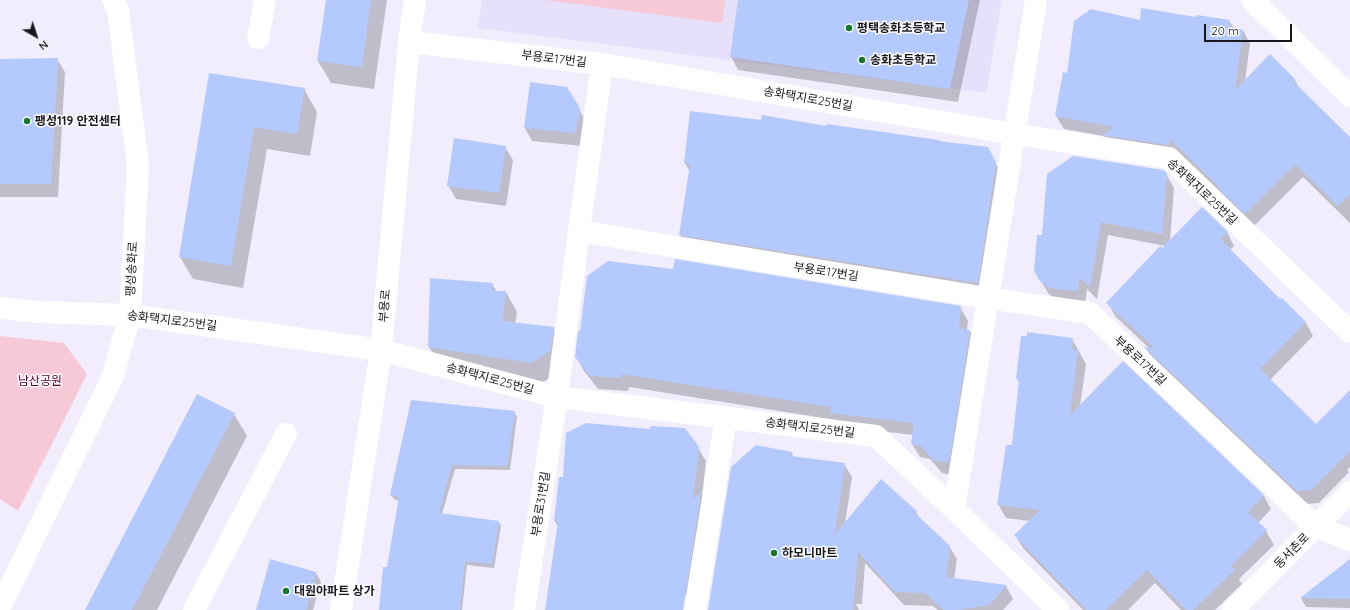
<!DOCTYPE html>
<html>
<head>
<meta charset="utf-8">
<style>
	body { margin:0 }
	#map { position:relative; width:1350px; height:610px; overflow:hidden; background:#f1edfd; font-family:Quicksand,sans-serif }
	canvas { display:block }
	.north { position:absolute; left:16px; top:16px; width:40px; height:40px; -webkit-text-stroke:3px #fdfdfd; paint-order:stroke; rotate:141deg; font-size:11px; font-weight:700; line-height:16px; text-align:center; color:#19171e }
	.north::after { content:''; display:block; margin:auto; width:14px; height:18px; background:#19171e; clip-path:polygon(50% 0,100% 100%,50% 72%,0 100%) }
	.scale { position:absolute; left:1204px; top:24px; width:88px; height:18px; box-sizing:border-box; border:2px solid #19171e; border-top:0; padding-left:5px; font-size:12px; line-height:14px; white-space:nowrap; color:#19171e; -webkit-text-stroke:3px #fdfdfd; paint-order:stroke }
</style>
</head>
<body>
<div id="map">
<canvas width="1350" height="610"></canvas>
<div class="north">N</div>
<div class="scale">20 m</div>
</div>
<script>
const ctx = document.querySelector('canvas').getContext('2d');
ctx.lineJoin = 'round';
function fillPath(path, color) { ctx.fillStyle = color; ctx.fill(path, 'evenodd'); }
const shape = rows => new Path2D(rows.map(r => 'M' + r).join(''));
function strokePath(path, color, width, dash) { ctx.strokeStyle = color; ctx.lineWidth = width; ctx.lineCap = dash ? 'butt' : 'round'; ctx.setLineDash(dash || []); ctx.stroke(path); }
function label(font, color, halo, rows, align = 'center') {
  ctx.font = font + ' Quicksand,"Noto Sans KR",sans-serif'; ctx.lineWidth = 3; ctx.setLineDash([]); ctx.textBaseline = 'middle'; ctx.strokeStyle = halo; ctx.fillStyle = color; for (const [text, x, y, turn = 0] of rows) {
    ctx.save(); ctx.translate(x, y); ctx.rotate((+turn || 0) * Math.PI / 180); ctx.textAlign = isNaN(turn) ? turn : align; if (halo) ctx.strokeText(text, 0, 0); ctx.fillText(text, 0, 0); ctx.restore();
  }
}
fillPath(shape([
	[482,0,1002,0,986,93,478,28]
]), '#e6e0fb');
fillPath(shape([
	[545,0,725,0,722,23],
	[0,336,64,343,87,374,18,511,0,499]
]), '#f7c9d7');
fillPath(shape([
	[327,0,387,0,374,89,331,83,318,61],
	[739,0,980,0,958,102,738,70,731,56],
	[1197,18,1229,21,1234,28,1243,30,1250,44,1245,81,1294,79,1300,89,1350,138,1350,223,1303,177,1253,227,1177,151,1111,148,1104,136,1064,129,1056,116,1068,74,1140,21],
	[57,59,65,72,58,197,0,197,0,60],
	[210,74,304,89,317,112,310,156,267,149,243,288,193,279,180,257],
	[566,87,587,123,583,146,532,141,525,128],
	[762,121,827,127,987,148,1003,177,985,296,688,248,680,235,690,172,685,163],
	[505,147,513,160,506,206,456,199,448,185],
	[1166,174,1174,188,1170,242,1227,232,1234,246,1230,250,1280,301,1282,299,1306,323,1313,336,1270,380,1316,425,1350,391,1350,467,1347,470,1349,472,1319,503,1305,504,1153,360,1146,348,1150,349,1115,316,1108,303,1161,247,1162,249,1166,246,1108,235,1097,299,1087,289,1085,304,1056,300,1048,293,1035,271,1043,237],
	[492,284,497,292,506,292,517,312,515,324,553,328,564,348,561,371,543,382,441,367,429,347],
	[960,307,968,321,967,330,970,331,977,344,956,476,942,473,930,459,920,457,912,444,913,435,840,426,836,420,629,387,628,391,598,389,584,371,576,357],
	[1072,339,1086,364,1080,406,1123,362,1264,496,1271,509,1258,523,1266,531,1274,545,1239,579,1242,584,1215,610,1181,610,1155,583,1128,610,1083,610,1023,548,1015,535,1030,521,1006,518,998,504,1013,447,1020,384,1017,379],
	[514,412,517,417,510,470,455,469,442,514,499,522,501,526,494,568,467,565,462,610,380,610,399,501,394,499,391,495],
	[234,414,247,436,157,610,86,610],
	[698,448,706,461,702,495,708,506,692,604,684,593,682,610,546,610,558,527,555,521],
	[791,453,794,457,844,464,852,477,845,524,916,512,921,520,949,546,957,559,954,579,1006,586,1013,599,1003,610,938,610,933,606,904,605,865,563,862,604,856,604,859,610,709,610],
	[1350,570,1350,608,1306,607,1301,598,1336,571],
	[316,573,321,582,313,610,257,610]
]), '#0003');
fillPath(shape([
	[326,0,371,0,362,67,317,61],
	[738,0,969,0,950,89,730,57],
	[1141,8,1196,17,1197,15,1230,20,1229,26,1243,30,1235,90,1270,54,1295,79,1293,81,1350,137,1350,194,1338,206,1295,164,1245,214,1219,189,1220,188,1170,139,1169,145,1102,135,1114,127,1055,116,1063,72,1067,73,1074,21,1091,9,1140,20],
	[58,58,51,184,0,184,0,59],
	[209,73,305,88,297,134,254,127,231,266,179,257],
	[530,82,567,87,580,108,576,133,524,128],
	[690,111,761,120,762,115,826,126,827,124,939,140,939,141,988,147,996,162,978,283,679,235,690,164,684,163],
	[454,138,506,146,499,193,447,186],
	[1073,156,1163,170,1167,173,1162,234,1101,222,1090,287,1079,277,1078,291,1056,289,1047,287,1039,280,1034,271,1037,235,1042,235,1047,174],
	[1202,207,1228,232,1221,238,1223,241,1223,242,1280,299,1282,298,1306,322,1260,369,1316,424,1350,390,1350,451,1311,490,1297,491,1144,347,1155,348,1106,303,1161,245,1161,249],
	[675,259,961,306,959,328,970,330,949,463,933,460,921,446,911,444,914,423,831,413,831,407,622,374,621,378,590,376,575,357,578,331,580,331,587,276,608,261,673,269],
	[430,278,493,283,493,291,506,291,502,321,554,327,550,351,531,363,428,347],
	[1027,332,1073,338,1072,349,1078,350,1070,415,1123,361,1264,495,1248,512,1267,530,1231,566,1235,570,1193,610,1186,610,1147,570,1106,610,1087,610,1014,535,1040,510,997,505,1006,445,1012,445,1019,380,1016,379,1021,336,1027,336],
	[197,394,235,413,132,610,85,610],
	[411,400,515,411,507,466,452,465,439,513,499,521,492,564,465,561,460,610,379,610,383,567,387,567,399,497,390,495],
	[586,423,650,429,650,426,685,428,699,447,693,499,701,492,683,610,545,610,558,522,554,521,559,477,563,477,566,433],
	[756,445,792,452,791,456,845,463,835,534,881,479,917,511,915,513,950,546,946,577,1007,585,989,605,957,610,944,610,925,593,895,592,858,552,853,610,708,610,731,467],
	[270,559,316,572,306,610,256,610],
	[1350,559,1350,599,1300,598]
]), '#b4cafe');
strokePath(shape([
	[1252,0,1350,96],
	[258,38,265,0],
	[409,42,602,64,579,231,987,298,1090,313,1316,527,1350,540],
	[602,64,1014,134,1169,158,1350,332],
	[0,308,38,312,130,315,381,350,557,397,876,436,954,509,1036,0],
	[954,509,1058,610],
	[0,607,113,376,130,315,138,165,118,10,113,0],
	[194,610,286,434],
	[341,610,381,350,409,42,415,0],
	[524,610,557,397,579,231],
	[695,610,726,418],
	[1233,610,1350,492]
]), '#fff', 22);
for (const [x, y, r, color] of [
	[849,28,4,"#19792a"],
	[862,60,4,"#19792a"],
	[27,121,4,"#19792a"],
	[774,553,4,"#19792a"],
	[286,591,4,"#19792a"]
]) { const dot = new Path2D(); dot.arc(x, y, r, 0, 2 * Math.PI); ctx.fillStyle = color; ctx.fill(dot); strokePath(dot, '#fdfdfd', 1.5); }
label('bold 12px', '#19171e', '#fdfdfd', [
	["평택송화초등학교",857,28],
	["송화초등학교",870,60],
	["팽성119 안전센터",35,121],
	["하모니마트",782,553],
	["대원아파트 상가",294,591]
], 'left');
label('12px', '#19171e', '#fdfdfd', [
	["부용로17번길",554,59,7],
	["송화택지로25번길",808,99,10],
	["송화택지로25번길",1202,192,43],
	["팽성송화로",132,269,-87],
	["부용로17번길",826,272,9],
	["부용로",385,306,-85],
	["송화택지로25번길",172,321,7],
	["부용로17번길",1140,361,43],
	["송화택지로25번길",490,379,15],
	["송화택지로25번길",810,428,7],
	["부용로31번길",541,504,-81],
	["동서촌로",1292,551,-45]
]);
label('12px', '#5f0332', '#fdfdfd', [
	["남산공원",40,381]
]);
</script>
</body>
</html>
